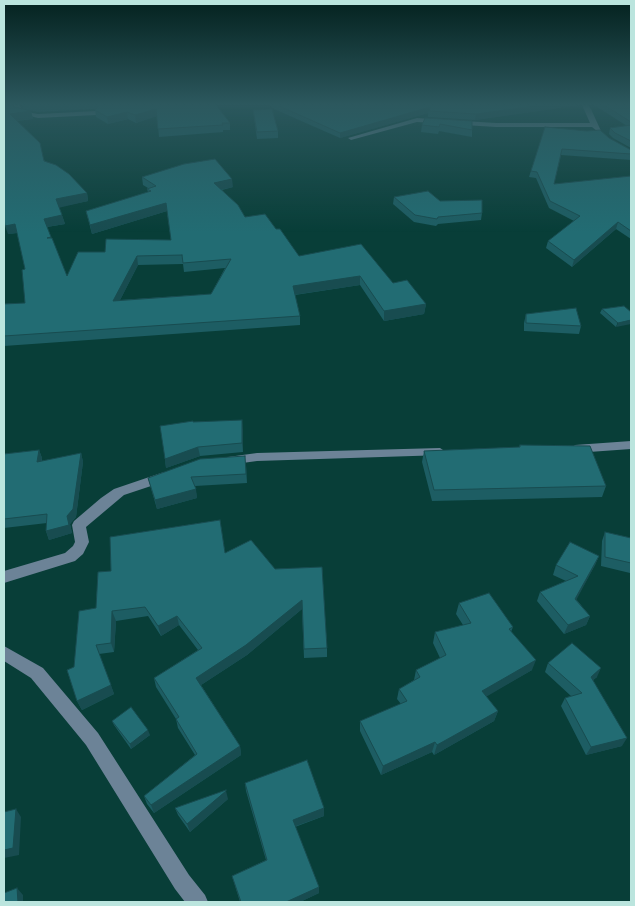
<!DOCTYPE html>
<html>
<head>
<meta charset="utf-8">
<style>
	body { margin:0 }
	#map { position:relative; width:635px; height:906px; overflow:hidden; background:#083e38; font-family:Lato,sans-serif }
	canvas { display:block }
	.frame { position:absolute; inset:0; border:5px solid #bbe5de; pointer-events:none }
</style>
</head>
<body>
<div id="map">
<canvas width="635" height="906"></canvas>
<div class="frame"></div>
</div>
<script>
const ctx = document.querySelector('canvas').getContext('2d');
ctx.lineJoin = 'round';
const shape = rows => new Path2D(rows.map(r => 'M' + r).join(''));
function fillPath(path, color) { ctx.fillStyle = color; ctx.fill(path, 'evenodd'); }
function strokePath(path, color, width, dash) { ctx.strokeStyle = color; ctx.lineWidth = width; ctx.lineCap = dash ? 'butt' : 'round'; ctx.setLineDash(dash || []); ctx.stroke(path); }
fillPath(shape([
	[14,105,20,105,22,111,38,114,96,111,99,113,96,115,38,118,18,113,14,110,14,105],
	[582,105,588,105,591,109,601,131,597,131,592,127,496,127,417,122,351,140,348,138,417,118,496,123,590,123,582,105],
	[631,441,631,449,575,453,569,449,575,445,631,441],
	[440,448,446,452,444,455,257,461,228,465,222,461,228,457,257,453,440,448],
	[164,472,169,474,170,477,169,480,124,495,86,527,89,542,83,554,75,561,4,583,4,571,65,553,73,546,75,542,72,525,74,521,101,498,114,489,164,472],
	[4,646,43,668,98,733,189,875,205,895,208,902,185,902,175,889,86,745,31,678,4,661,4,646]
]), '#6c8397');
fillPath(shape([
	[22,105,216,105,230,123,230,130,223,130,223,132,159,137,157,116,136,123,128,119,108,124,96,117,95,110,95,109,38,112,23,109],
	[269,105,580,105,475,120,428,117,428,113,340,138,274,109],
	[594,105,631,105,631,148,613,138,609,134,610,128,627,126],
	[15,107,31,111,33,119,17,121,45,161,87,193,88,201,59,207,65,224,47,227,67,276,105,252,171,240,167,211,92,234,86,211,148,192,147,189,148,188,143,185,142,177,233,187,222,190,245,217,276,229,299,256,393,283,426,304,424,314,384,321,360,285,295,295,300,316,300,325,4,346,4,304,25,303,25,269,17,233,8,234],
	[183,264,184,272,225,268,211,294,120,300,138,265],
	[253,110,278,131,278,138,257,139],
	[425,118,472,130,472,137,439,131,438,134,421,132,422,125],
	[545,127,609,138,631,150,631,160,561,155,554,184,631,176,631,239,616,229,572,267,546,248,548,241,574,221,549,208,536,178,529,177],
	[394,197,440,201,482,213,481,220,438,224,436,226,414,222,393,204],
	[624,306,616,327,600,313,602,309],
	[526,314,581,326,579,334,524,331,524,323],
	[193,422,243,429,243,452,200,456,166,468,165,459],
	[520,445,606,486,602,497,432,501,422,462,424,451,519,447],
	[39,450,42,458,42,461,81,453,83,462,76,517,70,524,72,533,49,540,46,531,47,523,4,528,4,454],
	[246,465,247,483,195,486,197,498,157,509,148,478],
	[220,520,225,553,251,540,275,569,322,567,327,648,327,657,304,658,302,609,247,655,201,685,240,746,241,755,154,813,147,804,144,796,195,755,178,728,176,719,156,687,154,678,198,650,179,625,161,636,148,616,116,621,114,652,99,654,114,694,82,710,77,701,67,670,74,667,79,611,96,608,98,572,111,571,110,537],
	[605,532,631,538,631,570,630,573,601,566,602,541],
	[599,556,595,565,576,599,590,616,586,625,564,634,537,601,540,592,566,581,553,575,556,565],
	[459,603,513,627,511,632,532,670,486,696,498,711,494,721,434,755,432,752,381,775,360,731,360,721,401,704,397,699,399,689,414,680,416,670,440,658,433,643,435,632,463,625,456,614],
	[548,663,597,677,593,680,622,746,586,755,561,706,565,698,571,696,545,672],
	[112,721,150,735,131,749,114,725],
	[245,783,324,808,324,816,295,827,319,887,319,893,300,902,240,902,232,876,266,860,246,791],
	[228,799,190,832,178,815,175,808]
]), '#1d5d63');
fillPath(shape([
	[543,105,580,105,475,120,476,114],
	[430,107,428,113,340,138,340,133],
	[156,109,157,116,136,123,135,115],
	[31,111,33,119,12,121,10,114],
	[127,112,128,119,108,124,107,117],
	[232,179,233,187,215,191,214,183],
	[87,193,88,201,58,208,56,199],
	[166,203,167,211,92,234,90,225],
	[62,215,65,224,46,227,44,219],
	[618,222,616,229,572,267,574,260],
	[15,224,17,233,8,234,5,226],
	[137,256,138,265,115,310,113,301],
	[360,276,360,285,293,295,293,286],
	[426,304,424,314,384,321,384,311],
	[631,320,631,324,616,327,618,323],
	[242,420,243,429,243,452,242,443],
	[198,447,200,456,166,468,165,459],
	[39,450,42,458,40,470,37,462],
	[81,453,83,462,76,517,70,524,72,533,49,540,46,531,67,516],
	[196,489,197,498,157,509,155,500],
	[599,556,595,565,572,608,575,599],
	[302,600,302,609,247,655,198,687,196,678],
	[112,611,116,621,114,652,111,643],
	[177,616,179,625,161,636,158,626],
	[590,616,586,625,564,634,568,625],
	[536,660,532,670,479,701,482,691],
	[601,668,597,677,587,685,591,677],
	[111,685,114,694,82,710,77,701],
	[498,711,494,721,434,755,437,745],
	[148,730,150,735,131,749,130,744],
	[627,738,622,746,586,755,591,747],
	[435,742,432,752,381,775,383,766],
	[240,746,241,755,154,813,151,805],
	[226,791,228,799,190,832,187,824],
	[324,808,324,816,293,827,293,820],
	[16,809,21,817,19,855,4,858,4,850],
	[319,887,319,893,300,902,286,902],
	[17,888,23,895,23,902,18,902]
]), '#184c50');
const building = shape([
	[4,105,12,105,15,107,31,111,10,114,40,143,44,161,56,165,69,174,87,193,56,199,62,215,44,219,51,237,47,238,52,238,67,276,78,252,105,252,106,239,171,240,166,203,90,225,86,211,151,191,147,189,156,186,142,177,184,164,215,159,232,179,214,183,238,205,245,217,265,214,276,229,280,229,299,256,361,244,393,283,407,280,426,304,384,311,360,276,293,286,300,316,4,336,4,304,25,303,22,270,25,269,15,224,5,226,4,218,4,105],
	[182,255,183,263,231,259,211,294,113,301,137,256,182,255],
	[99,105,216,105,230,123,222,123,223,125,158,129,156,109,135,115,127,112,107,117,95,110,99,105],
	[277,105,543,105,476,114,429,111,430,107,340,133,277,105],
	[604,105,631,105,631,122,604,105],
	[272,109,278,131,257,132,253,110,272,109],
	[425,118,472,121,472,130,440,124,439,127,422,125,425,118],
	[631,125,631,141,615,133,610,128,631,125],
	[545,127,587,131,600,130,609,138,631,150,631,154,562,149,554,184,631,176,631,231,618,222,574,260,548,241,580,216,550,201,537,172,531,171,545,127],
	[428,191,440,201,482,200,482,213,438,217,437,219,415,215,394,197,428,191],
	[624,306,631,312,631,320,618,323,602,309,624,306],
	[576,308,581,326,526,323,526,314,576,308],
	[242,420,242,443,198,447,165,459,160,426,193,421,193,422,242,420],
	[520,445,590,446,606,486,434,490,424,451,520,447,520,445],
	[39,450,37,462,81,453,73,509,67,516,69,525,46,531,47,514,4,519,4,454,39,450],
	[245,456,246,474,191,477,196,489,155,500,148,478,200,459,245,456],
	[220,520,225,553,251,540,275,569,322,567,327,648,304,649,302,600,246,645,196,678,240,746,151,805,144,796,197,754,176,719,179,717,154,678,202,648,177,616,158,626,145,607,112,611,111,643,96,645,111,685,77,701,67,670,74,667,79,611,96,608,98,572,111,571,110,537,220,520],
	[605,532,631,538,631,563,605,557,605,532],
	[570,542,599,556,575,599,590,616,568,625,540,592,578,576,556,565,570,542],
	[489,593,513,627,509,629,536,660,482,691,498,711,437,745,435,742,383,766,360,721,407,701,399,689,420,677,416,670,446,655,435,632,471,623,459,603,489,593],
	[572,643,601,668,591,677,627,738,591,747,565,698,582,693,548,663,572,643],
	[131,707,148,730,130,744,112,721,131,707],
	[307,760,324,808,293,820,319,887,286,902,241,902,232,876,267,860,245,783,307,760],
	[226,790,226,791,187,824,175,808,226,790],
	[16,809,13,848,4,850,4,812,16,809],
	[17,888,18,902,4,902,4,893,17,888]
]);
fillPath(building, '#226c73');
strokePath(building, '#184c50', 1);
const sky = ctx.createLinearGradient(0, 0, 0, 232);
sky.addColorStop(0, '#04221f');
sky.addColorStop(0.45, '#2c585e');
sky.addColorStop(1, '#2c585e00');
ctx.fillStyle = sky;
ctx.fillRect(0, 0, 635, 232);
</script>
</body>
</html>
